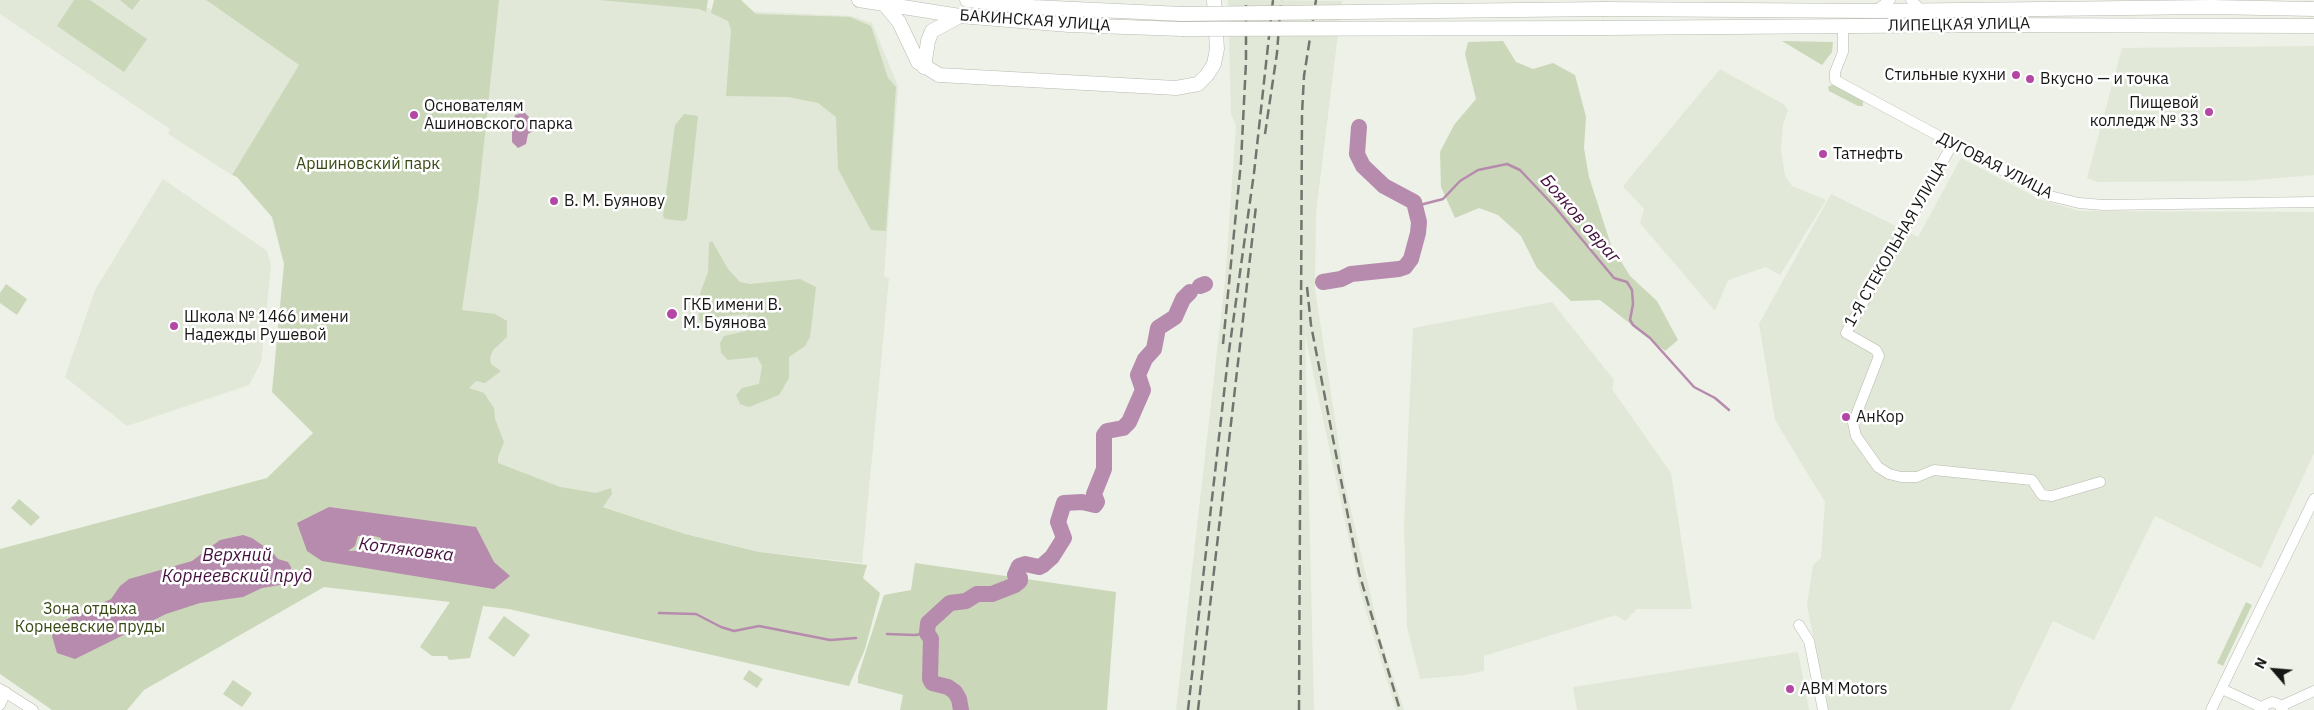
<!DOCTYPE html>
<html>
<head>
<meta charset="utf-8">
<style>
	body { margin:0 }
	#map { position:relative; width:2314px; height:710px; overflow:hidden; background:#edf1e7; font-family:"IBM Plex Sans",sans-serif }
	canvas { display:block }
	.north { position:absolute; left:2249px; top:645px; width:50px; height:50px; -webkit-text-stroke:4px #fff; paint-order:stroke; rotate:297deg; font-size:14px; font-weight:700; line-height:20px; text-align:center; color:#171815 }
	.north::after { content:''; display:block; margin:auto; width:18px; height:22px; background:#171815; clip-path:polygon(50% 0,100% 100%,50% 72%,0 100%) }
</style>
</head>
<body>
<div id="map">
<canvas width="2314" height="710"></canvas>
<div class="north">N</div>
</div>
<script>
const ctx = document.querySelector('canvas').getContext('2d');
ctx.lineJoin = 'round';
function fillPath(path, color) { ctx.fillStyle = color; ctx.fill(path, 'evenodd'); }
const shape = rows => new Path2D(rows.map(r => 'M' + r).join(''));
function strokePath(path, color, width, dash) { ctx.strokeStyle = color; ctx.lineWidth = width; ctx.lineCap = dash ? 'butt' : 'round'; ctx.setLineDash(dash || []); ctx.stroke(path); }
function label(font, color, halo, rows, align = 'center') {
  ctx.font = font + ' "IBM Plex Sans",sans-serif'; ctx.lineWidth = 5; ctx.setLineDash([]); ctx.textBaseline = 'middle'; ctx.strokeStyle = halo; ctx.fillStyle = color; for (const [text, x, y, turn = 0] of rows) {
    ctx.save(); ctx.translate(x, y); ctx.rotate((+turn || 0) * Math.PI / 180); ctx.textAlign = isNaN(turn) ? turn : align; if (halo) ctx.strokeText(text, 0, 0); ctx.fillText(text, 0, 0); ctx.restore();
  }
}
fillPath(shape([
	[0,0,206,0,299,65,232,175,168,134,170,129,0,14],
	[497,0,670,0,697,4,715,10,851,16,872,23,898,86,884,277,889,278,862,563,759,552,685,534,456,457,454,349],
	[1228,0,1342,1,1316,213,1315,289,1345,485,1381,640,1404,710,1396,710,1360,591,1305,335,1314,710,1176,710,1225,281,1236,126,1231,114],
	[2314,46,2314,175,2244,181,2097,182,2087,178,2122,48],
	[1720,69,1783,104,1788,110,1783,125,1781,150,1785,176,1792,186,1826,200,1780,275,1766,267,1728,280,1715,311,1640,223,1644,209,1623,186],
	[1961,158,2039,199,2079,211,2314,212,2314,453,2261,568,2155,516,2094,640,2053,621,2010,710,1828,710,1807,605,1813,565,1821,558,1825,502,1775,420,1759,324,1831,194,1918,237],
	[163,179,267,251,271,266,261,362,249,385,127,426,65,377,95,290],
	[1552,302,1614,380,1612,389,1671,473,1692,609,1637,609,1625,621,1616,615,1484,656,1484,671,1465,675,1420,679,1407,627,1404,526,1413,328],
	[1798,652,1809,710,1577,710,1573,687]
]), '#e1e8d7');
fillPath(shape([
	[74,0,90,0,147,39,124,72,57,26],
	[120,0,140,0,132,10],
	[206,0,499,0,478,200,462,310,495,314,507,321,507,337,493,350,490,358,491,364,501,371,485,383,476,381,469,388,484,393,494,408,495,419,504,442,498,457,498,463,560,487,596,493,611,488,612,494,603,507,685,534,759,552,867,565,863,578,880,593,865,649,849,686,509,609,483,606,470,658,449,660,447,656,432,656,420,647,450,602,324,587,144,690,127,710,52,710,0,674,0,549,267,478,313,433,272,392,284,264,272,217,237,177,232,175,299,65],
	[599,0,708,0,706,12,699,9],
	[714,0,741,0,756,14,850,17,871,26,888,78,896,87,886,231,871,230,838,169,836,117,818,103,788,97,726,96,731,30,728,21,711,13],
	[1503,41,1516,62,1533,69,1553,63,1575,75,1586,117,1584,148,1589,177,1611,245,1630,276,1657,301,1678,340,1665,351,1600,300,1571,301,1537,268,1521,236,1498,215,1479,208,1455,218,1441,187,1440,152,1454,125,1476,99,1465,54,1468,42],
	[1782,41,1833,42,1832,52,1822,65],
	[1833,84,1863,101,1863,106,1858,106,1829,91,1828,87],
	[684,114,698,116,687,219,683,221,665,219,663,216,675,125],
	[712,241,728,269,740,282,750,284,800,279,816,287,810,337,805,346,789,357,789,378,779,395,749,407,740,404,736,395,742,388,759,384,762,366,757,357,728,360,721,353,720,343,724,336,746,331,750,323,747,314,725,316,708,326,699,320,698,299,708,272,709,243],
	[6,284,27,299,17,315,0,303,0,293],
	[19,499,40,517,31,526,11,508],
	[915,563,1116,592,1107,710,900,710,903,695,858,683,858,676,884,595,911,590],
	[2246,602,2252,605,2223,666,2217,663],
	[504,616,530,635,514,657,488,638],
	[749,670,763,679,757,688,743,679],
	[233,680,252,693,242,707,223,694]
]), '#cad7b8');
fillPath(shape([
	[522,110,529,117,529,126,533,131,528,134,526,144,518,148,512,142,512,132,508,128,513,124,515,115,519,114],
	[329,507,476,527,494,562,510,576,494,589,322,561,307,551,297,523],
	[358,536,374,536,381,538,382,546,378,550,348,551,355,546],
	[243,535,252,538,272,552,278,559,288,562,291,567,291,579,280,585,262,588,243,597,200,603,166,614,75,659,57,653,52,636,55,627,61,622,111,599,120,586,129,579,192,561,220,540]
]), '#b78bae');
strokePath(shape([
	[1416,206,1443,199,1460,181,1478,170,1507,164,1520,170,1555,207,1614,278,1627,282,1632,290,1633,304,1630,320,1633,325,1650,338,1694,387,1715,398,1729,410],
	[659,613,696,614,721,627,734,631,759,626,830,640,856,638],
	[887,634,915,635,927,633]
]), '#b78bae', 2.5);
strokePath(shape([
	[1323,282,1341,279,1351,274,1399,269,1405,267,1411,259,1418,233,1419,222,1414,202,1384,186,1363,166,1357,154,1359,127],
	[1200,286,1205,284],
	[961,710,959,699,955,692,948,687,932,683,930,679,931,639,927,633,928,623,950,603,966,601,977,594,992,594,1015,585,1020,581,1020,578,1015,575,1019,566,1025,564,1039,567,1043,565,1052,557,1064,538,1058,522,1064,503,1082,502,1095,505,1097,502,1094,494,1104,469,1104,435,1107,431,1123,428,1129,422,1143,390,1138,375,1145,359,1154,349,1158,328,1175,317,1183,299,1190,292]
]), '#b78bae', 16);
const minor = shape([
	[1911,0,1922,11],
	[1875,11,1890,0],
	[1843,27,1843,52,1835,72,1835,80,2050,196,2079,203,2103,205,2314,202],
	[1952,145,1846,333,1876,350,1879,356,1853,423,1856,436,1878,467,1889,474,1901,477,1917,477,1934,470,2032,480,2042,495,2052,496,2100,482],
	[1799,625,1809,641,1823,710],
	[0,689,33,710],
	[2222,689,2263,708],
	[0,705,6,692],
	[2281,706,2314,691],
	[2211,710,2314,499],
	[2263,710,2265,705,2272,702,2278,704,2283,710]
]);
const major = shape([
	[859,0,960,16,1069,25,1182,29],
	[967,0,1033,7,1182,14],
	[885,5,899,22,918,62,939,75,1176,88,1198,84,1207,75,1214,64,1217,49,1214,0],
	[1604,9,1875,11,2211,7,2314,9],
	[1604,28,1982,25,2314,26],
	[924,67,928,41,932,31,960,16]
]);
strokePath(minor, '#b6bab0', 11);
strokePath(major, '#b6bab0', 15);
strokePath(minor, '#fff', 10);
strokePath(major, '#fff', 14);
strokePath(shape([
	[1265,134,1277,53,1281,0],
	[1307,287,1311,325,1359,573,1400,710],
	[1223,344,1241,162,1246,62,1246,0],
	[1188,710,1228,358,1254,173,1273,0],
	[1198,710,1256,206],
	[1299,710,1302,114,1304,76,1316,0]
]), '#72756f', 2.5, [10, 5]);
const majorBridge = shape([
	[1182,14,1604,9],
	[1182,29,1604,28]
]);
strokePath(majorBridge, '#b6bab0', 15, []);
strokePath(majorBridge, '#fff', 14);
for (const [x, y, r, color] of [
	[2016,75,5,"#b447a5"],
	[2030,79,5,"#b447a5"],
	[2209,112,5,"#b447a5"],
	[414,115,5,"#b447a5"],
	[1823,154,5,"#b447a5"],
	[554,201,5,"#b447a5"],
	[672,314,6,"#b447a5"],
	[174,326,5,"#b447a5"],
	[1846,417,5,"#b447a5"],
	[1790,689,5,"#b447a5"]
]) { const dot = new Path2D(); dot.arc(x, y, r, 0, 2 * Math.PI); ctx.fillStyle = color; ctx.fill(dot); strokePath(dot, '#fff', 2); }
label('16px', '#171815', '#fff', [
	["БАКИНСКАЯ УЛИЦА",1035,21,4],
	["ЛИПЕЦКАЯ УЛИЦА",1959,25,-1],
	["ДУГОВАЯ УЛИЦА",1995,166,27],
	["1-Я СТЕКОЛЬНАЯ УЛИЦА",1896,244,-60]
]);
label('16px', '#171815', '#fff', [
	["Стильные кухни",2006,75,"right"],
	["Вкусно — и точка",2040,79],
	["Пищевой",2199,103,"right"],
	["колледж № 33",2199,121,"right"],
	["Основателям",424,106],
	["Ашиновского парка",424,124],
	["Татнефть",1833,154],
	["В. М. Буянову",564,201],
	["ГКБ имени В.",683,305],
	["М. Буянова",683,323],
	["Школа № 1466 имени",184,317],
	["Надежды Рушевой",184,335],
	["АнКор",1856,417],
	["ABM Motors",1800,689]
], 'left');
label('16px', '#374912', '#fff', [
	["Аршиновский парк",368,164],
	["Зона отдыха",90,609],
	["Корнеевские пруды",90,627]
]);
label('italic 18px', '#440f3e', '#fff', [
	["Бояков овраг",1580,219,49],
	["Котляковка",406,550,7],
	["Верхний",237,556],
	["Корнеевский пруд",237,577]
]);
</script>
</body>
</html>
